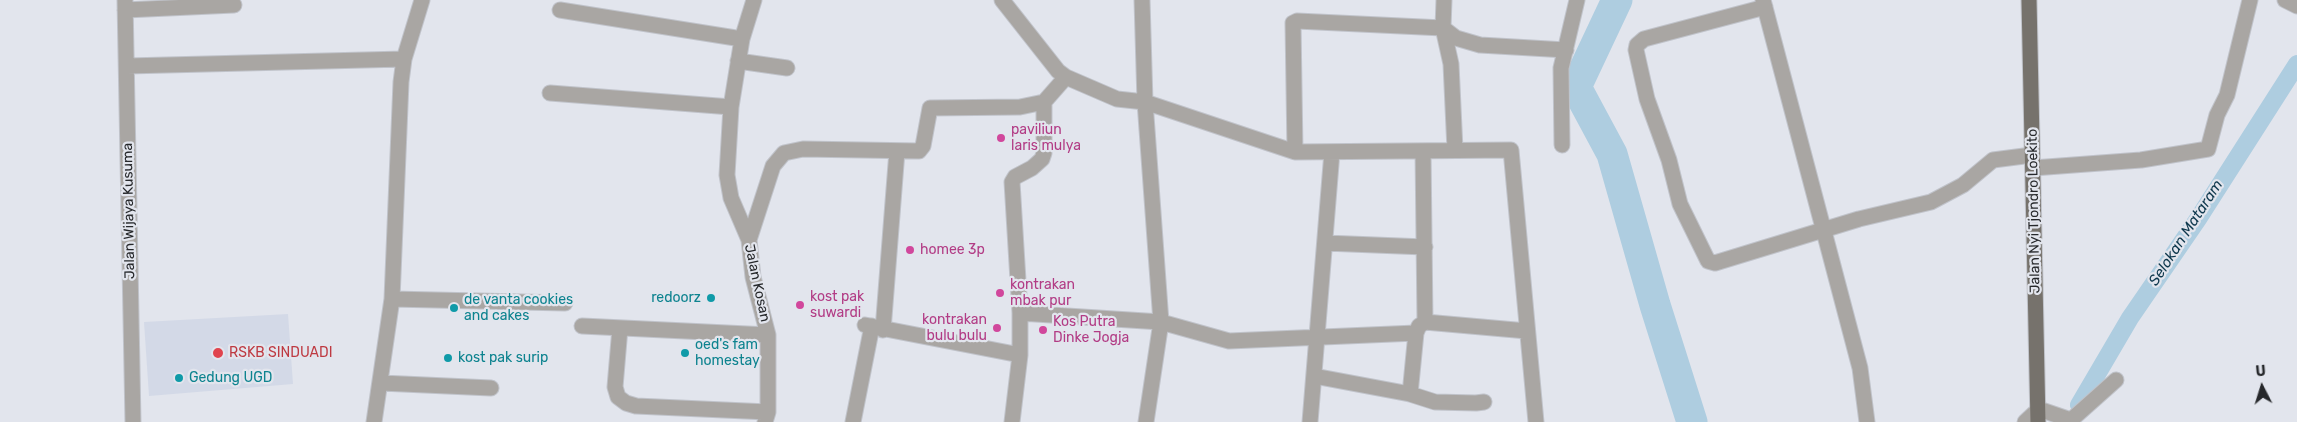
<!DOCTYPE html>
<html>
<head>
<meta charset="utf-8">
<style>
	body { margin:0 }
	#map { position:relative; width:2297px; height:422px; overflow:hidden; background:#e2e5ed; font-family:Rubik,sans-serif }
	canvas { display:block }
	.north { position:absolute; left:2237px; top:362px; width:50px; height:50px; -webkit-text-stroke:4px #e2e5ed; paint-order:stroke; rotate:355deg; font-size:14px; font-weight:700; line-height:20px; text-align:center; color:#26282b }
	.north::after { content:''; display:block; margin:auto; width:18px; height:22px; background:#26282b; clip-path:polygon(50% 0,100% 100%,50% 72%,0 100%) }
</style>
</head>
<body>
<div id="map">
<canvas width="2297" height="422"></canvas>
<div class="north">U</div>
</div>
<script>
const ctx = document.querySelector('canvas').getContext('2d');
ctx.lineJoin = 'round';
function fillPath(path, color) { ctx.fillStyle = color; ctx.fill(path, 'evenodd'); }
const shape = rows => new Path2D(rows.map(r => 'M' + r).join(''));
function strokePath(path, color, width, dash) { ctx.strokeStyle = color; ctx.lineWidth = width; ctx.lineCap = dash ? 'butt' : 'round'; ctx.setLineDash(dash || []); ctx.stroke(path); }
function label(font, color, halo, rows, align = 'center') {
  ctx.font = font + ' Rubik,sans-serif'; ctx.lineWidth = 4.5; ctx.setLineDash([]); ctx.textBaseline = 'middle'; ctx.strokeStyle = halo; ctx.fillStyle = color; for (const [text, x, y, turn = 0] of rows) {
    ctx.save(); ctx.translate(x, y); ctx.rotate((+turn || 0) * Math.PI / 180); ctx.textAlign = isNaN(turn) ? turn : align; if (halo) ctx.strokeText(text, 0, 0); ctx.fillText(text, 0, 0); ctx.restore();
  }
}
fillPath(shape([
	[288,314,293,384,149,396,144,322]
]), '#d3d9e7');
strokePath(shape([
	[2079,405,2130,318,2198,219,2297,64]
]), '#aecde0', 18);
strokePath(shape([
	[1617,0,1576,87,1612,154,1655,305,1692,422]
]), '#aecde0', 31);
const minor = shape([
	[125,0,133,422],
	[754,0,742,39,731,107,727,175,731,198,749,240,753,277,768,335,768,412,765,422],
	[1002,0,1058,71,1066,77,1117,99,1145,102,1295,152,1511,150,1536,422],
	[1142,0,1145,102,1161,322,1146,422],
	[1763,0,1860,368,1867,422],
	[2285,0,2297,6],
	[1765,7,1644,39,1637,45,1636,50,1647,99,1669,160,1680,204,1708,261,1715,263,1859,219,1931,202,1963,185,1993,160,2032,155],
	[125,10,234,5],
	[560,10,742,39],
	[738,61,787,68],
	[127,66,404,59],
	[550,93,731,107],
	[1562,145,1561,68,1577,0],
	[1455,150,1451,64,1443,28,1456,38,1480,45,1566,50],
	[1295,152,1293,23,1297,21,1443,28,1444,0],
	[2033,168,2141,160,2208,149,2217,115,2227,95,2250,0],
	[749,240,773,166,784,153,803,149,919,151,923,146,930,108,1020,107,1044,102,1066,77],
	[1325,243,1425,247],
	[392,299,565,303],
	[1020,313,1161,322,1229,341,1416,333],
	[1425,322,1527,331],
	[865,325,1020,355],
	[582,326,768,335],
	[620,328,615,387,618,397,626,403,636,406,768,412],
	[883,330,897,151],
	[1314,376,1410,394,1435,402,1476,403,1484,402],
	[381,383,491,388],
	[1410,394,1416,333,1419,326,1425,322,1423,151],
	[374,422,392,299,401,82,404,59,422,0],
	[853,422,872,326],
	[1012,422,1020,355,1020,313,1012,182,1015,177,1032,168,1042,159,1044,153,1044,102],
	[1310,422,1332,152],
	[2025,422,2039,409,2071,420,2116,380]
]);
const primary = shape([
	[2029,0,2038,422]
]);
strokePath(minor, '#c0c3ca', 17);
strokePath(primary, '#c0c3ca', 17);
strokePath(minor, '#a9a6a3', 15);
strokePath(primary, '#76726c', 15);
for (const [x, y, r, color] of [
	[1001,138,5,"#d1479c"],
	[910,250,5,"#d1479c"],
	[1000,293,5,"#d1479c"],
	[711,298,5,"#0f9aa8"],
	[800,305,5,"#d1479c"],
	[454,308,5,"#0f9aa8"],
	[997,328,5,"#d1479c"],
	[1043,330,5,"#d1479c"],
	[218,353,6,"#e0444e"],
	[685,353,5,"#0f9aa8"],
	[448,358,5,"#0f9aa8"],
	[179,378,5,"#0f9aa8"]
]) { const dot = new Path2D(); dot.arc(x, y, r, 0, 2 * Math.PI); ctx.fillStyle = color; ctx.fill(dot); strokePath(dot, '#e2e5ed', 2); }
label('14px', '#b23c85', '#e2e5ed', [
	["paviliun",1011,130],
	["laris mulya",1011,146],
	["homee 3p",920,250],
	["kontrakan",1010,285],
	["mbak pur",1010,301],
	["kost pak",810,297],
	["suwardi",810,313],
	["kontrakan",987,320,"right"],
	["bulu bulu",987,336,"right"],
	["Kos Putra",1053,322],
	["Dinke Jogja",1053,338]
], 'left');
label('14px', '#26282b', '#e2e5ed', [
	["Jalan Wijaya Kusuma",129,211,-91],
	["Jalan Nyi Tjondro Loekito",2034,211,-91],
	["Jalan Kosan",757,283,78]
]);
label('14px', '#0d838f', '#e2e5ed', [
	["redoorz",701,298,"right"],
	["de vanta cookies",464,300],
	["and cakes",464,316],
	["oed's fam",695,345],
	["homestay",695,361],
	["kost pak surip",458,358],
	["Gedung UGD",189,378]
], 'left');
label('14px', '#be3a42', '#e2e5ed', [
	["RSKB SINDUADI",229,353]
], 'left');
label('italic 15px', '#0e384d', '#e2e5ed', [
	["Selokan Mataram",2186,233,-57]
]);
</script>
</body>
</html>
